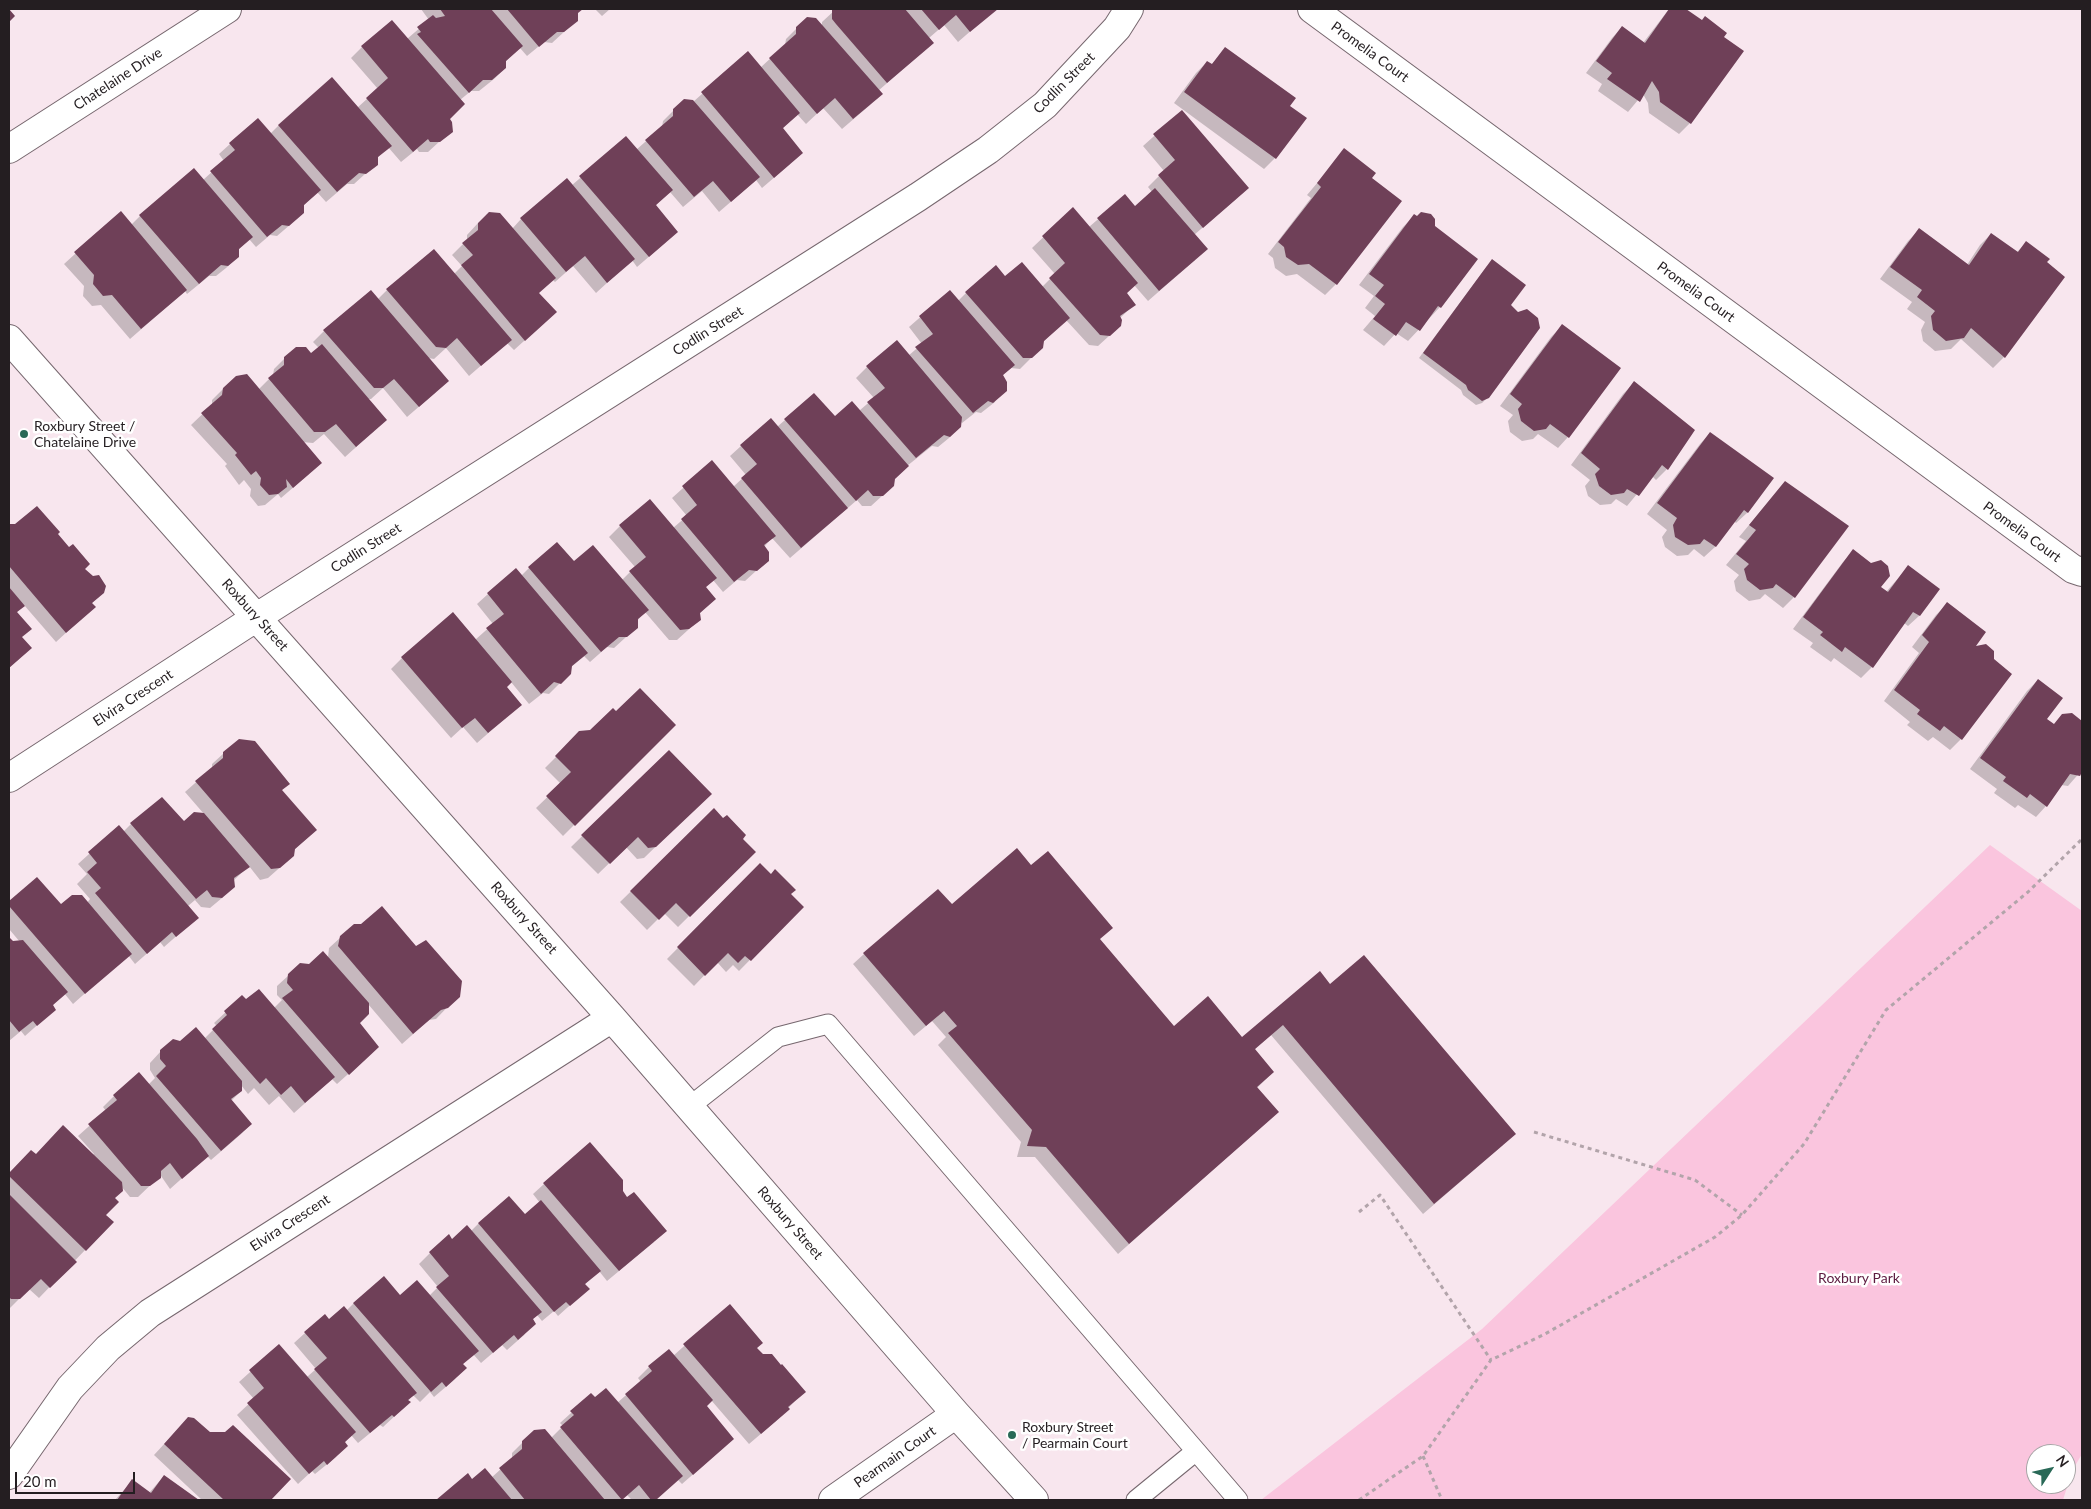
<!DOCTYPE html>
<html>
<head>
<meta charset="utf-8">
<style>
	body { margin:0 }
	#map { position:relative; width:2091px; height:1509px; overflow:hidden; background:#f8e6ee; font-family:Lato,sans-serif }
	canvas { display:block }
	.frame { position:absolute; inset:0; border:10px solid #241e21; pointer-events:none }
	.north { position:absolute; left:2026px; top:1444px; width:50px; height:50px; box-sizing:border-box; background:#fff; border:1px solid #a7a5a6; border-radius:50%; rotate:55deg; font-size:14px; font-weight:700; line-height:20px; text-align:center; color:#241e21 }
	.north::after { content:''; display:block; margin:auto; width:18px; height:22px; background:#296957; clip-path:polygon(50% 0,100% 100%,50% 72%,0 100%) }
	.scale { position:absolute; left:15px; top:1472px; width:120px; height:22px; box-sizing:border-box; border:2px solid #241e21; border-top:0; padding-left:6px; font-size:15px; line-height:18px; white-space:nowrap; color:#241e21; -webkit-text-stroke:4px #fff; paint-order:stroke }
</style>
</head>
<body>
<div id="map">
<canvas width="2091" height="1509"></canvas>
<div class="frame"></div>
<div class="north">N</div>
<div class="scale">20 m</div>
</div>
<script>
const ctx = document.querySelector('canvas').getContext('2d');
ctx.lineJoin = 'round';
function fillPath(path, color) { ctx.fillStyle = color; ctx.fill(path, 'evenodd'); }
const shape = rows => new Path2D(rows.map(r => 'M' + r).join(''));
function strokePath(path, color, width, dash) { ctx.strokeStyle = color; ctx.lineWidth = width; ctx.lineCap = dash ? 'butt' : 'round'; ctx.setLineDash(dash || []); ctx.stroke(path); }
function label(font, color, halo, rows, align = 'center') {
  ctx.font = font + ' Lato,sans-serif'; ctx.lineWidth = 5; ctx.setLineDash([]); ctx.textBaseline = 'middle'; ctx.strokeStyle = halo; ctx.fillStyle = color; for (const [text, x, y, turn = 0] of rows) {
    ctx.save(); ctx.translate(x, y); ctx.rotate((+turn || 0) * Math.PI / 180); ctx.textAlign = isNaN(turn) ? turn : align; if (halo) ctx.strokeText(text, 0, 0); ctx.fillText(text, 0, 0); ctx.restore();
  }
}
fillPath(shape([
	[1990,845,2082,911,2082,1454,2072,1471,2063,1500,1261,1500,1482,1329],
	[2036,1454,2066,1454,2066,1484,2036,1484]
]), '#fac5de');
fillPath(shape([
	[421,9,582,9,576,14,577,20,552,43,544,42,527,56,520,48,505,62,505,68,494,79,479,91,471,91,460,100,448,119,451,131,428,152,419,152,417,149,401,162,388,147,377,158,376,164,354,184,347,184,326,202,317,192,303,206,291,224,277,236,270,235,256,247,249,239,238,250,238,257,226,268,216,276,209,276,187,294,185,291,130,339,101,305,92,306,83,296,84,286,64,264,120,213,131,225,140,216,203,180,224,161,219,154,230,144,270,134,279,125,357,108,378,89,351,58,362,47,407,39,429,20],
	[595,9,610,9,602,16],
	[836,9,996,9,958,42,944,25,929,38,933,43,878,91,870,105,842,129,823,108,806,124,797,114,782,129,790,164,762,188,756,180,719,212,702,191,683,207,670,192,655,206,666,242,637,267,632,260,596,293,573,266,555,282,552,279,538,293,544,323,514,350,507,343,469,376,446,348,434,359,428,358,436,392,407,417,383,388,371,399,367,399,374,431,345,457,324,434,313,443,302,442,309,474,281,498,278,494,265,505,258,506,250,496,251,489,244,480,239,485,225,466,227,464,191,425,212,405,212,400,223,389,258,390,273,375,274,369,285,358,311,354,319,348,313,342,324,331,378,299,387,290,454,274,462,266,452,255,467,240,467,235,478,223,512,229,521,219,571,186,626,138,636,150,662,127,663,121,674,110,693,102,748,53,760,68,785,45,786,39,797,28,822,26,822,22],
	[1669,9,1684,9,1701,22,1690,123,1679,134,1649,113,1648,103,1643,94,1628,112,1598,91,1602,84,1586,73,1612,38,1622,27,1643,43],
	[1226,49,1288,106,1275,158,1264,169,1174,103,1196,73,1207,62,1211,65],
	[1182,111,1236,199,1194,235,1195,260,1148,301,1134,285,1126,294,1135,304,1120,318,1120,326,1098,346,1089,345,1066,320,1043,342,1042,347,1020,369,1011,368,1002,376,995,402,981,413,976,412,962,423,960,421,960,426,949,438,938,447,932,446,907,466,893,480,893,486,871,506,862,506,857,500,790,558,772,538,764,547,768,560,745,581,737,580,723,592,713,580,705,588,714,599,699,614,699,620,677,640,669,640,645,612,637,621,637,627,614,648,607,647,590,662,584,656,570,668,570,673,549,694,543,693,529,704,511,682,505,687,509,715,477,743,463,727,451,738,391,669,402,658,475,640,493,624,477,604,488,594,521,576,529,568,573,563,622,580,635,567,609,537,620,526,673,528,687,516,672,498,712,462,733,487,746,475,730,456,741,446,777,427,785,420,835,418,859,411,874,398,856,378,867,367,908,356,922,344,909,327,949,292,958,301,966,293,1005,278,1042,287,1055,274,1032,248,1073,209,1089,227,1125,196,1135,207,1152,192,1148,187,1164,171,1143,146],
	[1345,150,1370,178,1400,201,1336,284,1325,295,1297,274,1286,276,1275,268,1273,258,1268,254,1311,198,1307,195],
	[1414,216,1440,307,1408,341,1396,333,1384,346,1363,330,1375,316,1365,308,1374,296,1359,285,1403,227],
	[1919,230,1967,265,1980,245,1991,234,2016,253,2026,243,2004,357,1993,368,1961,339,1951,349,1935,351,1923,341,1921,330,1925,322,1907,309,1912,302,1880,279,1908,241],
	[1487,266,1509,305,1488,397,1482,403,1476,405,1463,395,1461,390,1419,358],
	[1562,326,1568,437,1558,448,1538,434,1533,439,1522,441,1510,432,1508,421,1513,415,1500,406,1551,337],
	[1634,383,1694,430,1667,469,1656,480,1652,476,1627,506,1616,499,1611,504,1600,505,1588,496,1585,486,1590,480,1571,465,1623,394],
	[1710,433,1772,479,1747,513,1736,523,1734,521,1715,547,1704,557,1694,549,1688,555,1677,556,1665,547,1662,537,1667,530,1647,514,1700,444],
	[1785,482,1794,597,1783,608,1765,594,1760,599,1749,601,1736,591,1734,581,1739,575,1726,565,1746,541,1739,537],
	[9,525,57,534,103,592,91,604,94,607,56,642,24,605,16,613,21,638,19,659,9,668],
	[1853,551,1879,587,1886,592,1908,567,1938,590,1919,616,1908,626,1904,623,1872,667,1861,678,1834,658,1831,662,1810,647,1813,643,1793,629,1843,562],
	[1947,604,1973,648,1993,660,2010,674,1961,739,1950,750,1933,737,1928,741,1907,725,1910,722,1884,701,1919,653,1912,647,1936,615],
	[2038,680,2046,719,2053,725,2072,714,2082,722,2082,770,2068,786,2061,785,2046,806,2036,817,2018,805,2015,808,1994,793,1997,789,1970,769,2027,691],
	[616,713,674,725,563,836,536,808,561,784,545,768,580,733,591,731],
	[669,751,710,794,644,858,637,859,626,847,598,874,571,847],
	[224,753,288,784,281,791,316,830,293,851,293,856,268,878,260,880,249,866,233,881,222,898,210,908,201,907,195,900,188,906,197,918,164,947,160,942,135,964,128,955,73,1004,64,993,52,1006,43,1020,25,1036,21,1031,9,1041,9,938,12,942,20,942,9,929,9,903,37,878,61,906,87,903,90,899,77,884,87,874,78,864,119,827,123,832,131,824,184,822,204,814,185,792,212,768,212,764],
	[714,810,754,852,678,927,664,913,647,930,620,902],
	[760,865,802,907,739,971,733,965,726,972,717,962,694,986,667,959],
	[952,906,1099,939,1174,1028,1242,1038,1330,986,1503,1145,1423,1214,1271,1035,1254,1050,1273,1072,1257,1088,1267,1122,1118,1254,1035,1157,1017,1157,1021,1142,938,1045,946,1037,932,1021,914,1036,853,964,864,954],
	[341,937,458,996,436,1019,429,1020,402,1044,368,1004,359,1023,366,1058,337,1084,332,1079,294,1113,279,1096,269,1105,254,1088,248,1094,241,1085,241,1091,231,1101,251,1124,240,1135,211,1160,207,1156,170,1189,159,1173,159,1177,138,1197,130,1197,121,1186,105,1215,112,1222,39,1298,29,1289,9,1309,9,1175,31,1151,36,1155,92,1156,94,1154,78,1136,106,1111,103,1107,114,1096,148,1085,155,1078,150,1070,150,1063,161,1051,181,1042,204,1039,217,1026,214,1023,242,997,246,1001,274,1008,282,1000,277,995,277,986,289,975,328,958,329,948],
	[544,1184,621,1192,654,1242,607,1281,599,1271,584,1285,588,1289,558,1316,554,1311,542,1321,537,1315,532,1320,524,1335,507,1350,502,1345,481,1363,473,1354,462,1365,455,1379,434,1397,430,1392,420,1402,413,1395,398,1413,383,1427,380,1425,358,1443,351,1435,344,1443,336,1457,315,1474,312,1471,298,1484,237,1415,254,1399,239,1382,279,1346,307,1377,316,1369,294,1343,305,1333,346,1311,354,1303,400,1296,429,1296,438,1287,419,1264,430,1253,470,1232,479,1223,525,1216,540,1203,533,1194],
	[729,1306,756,1349,794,1402,776,1421,749,1444,711,1400,705,1406,722,1449,682,1484,678,1480,655,1500,632,1500,627,1495,621,1500,438,1500,468,1475,472,1480,491,1478,512,1459,512,1453,523,1442,551,1438,563,1426,560,1423,591,1395,595,1399,617,1403,641,1382,638,1378,649,1367,669,1350,673,1356],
	[188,1418,270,1500,202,1500,154,1455],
	[164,1476,197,1500,115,1500,132,1481,149,1493]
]), '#0003');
fillPath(shape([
	[9,9,15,16,9,22],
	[440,9,491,9,523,46,506,61,506,68,492,80,483,80,469,93,417,34,421,32,417,27,433,15,436,18,445,16],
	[507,9,583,9,578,13,578,21,564,32,557,32,539,47],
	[834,9,905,9,934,43,887,83,836,24,832,19,832,10],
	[921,9,998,9,970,32,956,15,939,30],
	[1669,9,1686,9,1702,20,1705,16,1727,33,1724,37,1744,51,1691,124,1660,102,1659,92,1652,81,1640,102,1607,79,1612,73,1596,61,1622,26,1645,43],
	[807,17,816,18,883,94,853,119,835,98,817,114,769,58,796,34,796,27],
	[392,20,465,104,450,119,452,122,453,132,440,142,430,142,428,139,413,152,366,98,388,78,361,46],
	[1225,47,1296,98,1290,106,1307,118,1276,159,1184,92,1207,61,1212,64],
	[748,51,800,113,783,128,803,153,774,178,701,92],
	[332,77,392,146,378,157,378,165,366,174,359,173,337,192,278,125],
	[684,99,693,100,760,177,731,202,713,181,694,197,645,140,673,116,673,109],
	[1182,110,1249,188,1203,228,1158,175,1175,160,1153,134],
	[258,118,321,190,304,205,304,213,289,226,282,225,267,237,210,171,235,150,229,143],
	[626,136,673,190,656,205,678,232,649,257,579,176],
	[1344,148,1376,173,1372,178,1402,201,1337,285,1309,264,1298,265,1286,257,1284,247,1278,242,1321,187,1317,183],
	[194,168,253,237,239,249,239,257,228,266,221,265,199,284,139,215],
	[567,178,635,259,607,283,585,256,566,272,520,218],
	[1155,188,1208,249,1159,291,1097,218,1125,194,1135,206],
	[1073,207,1138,283,1127,293,1136,305,1120,316,1122,320,1121,326,1110,336,1100,335,1049,278,1065,263,1042,236],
	[121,211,187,290,141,329,112,295,103,296,93,284,94,275,74,252],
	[489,212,500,213,556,278,539,293,557,312,525,341,461,265,473,255,462,243,478,230,478,223],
	[1421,212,1431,214,1435,219,1435,226,1478,259,1441,308,1438,306,1420,331,1406,322,1396,336,1373,319,1385,304,1375,296,1384,285,1369,274,1414,214,1417,216],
	[1919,228,1969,265,1991,233,2018,252,2026,241,2050,259,2047,262,2065,277,2005,358,1971,328,1964,338,1946,341,1933,330,1931,316,1935,311,1917,297,1922,290,1890,267],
	[434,249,512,340,481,366,457,338,446,348,436,347,386,289],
	[1492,259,1526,285,1511,305,1518,312,1527,309,1538,318,1540,328,1489,398,1482,401,1468,390,1466,385,1423,353],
	[1022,262,1070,318,1044,341,1043,348,1032,358,1023,358,965,292,996,265,1005,276],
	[371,290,449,381,419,407,394,379,383,388,374,388,323,330],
	[950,290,1015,365,1003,375,1007,382,1007,391,993,403,988,401,973,413,915,347,933,334,919,316],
	[1562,324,1621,368,1569,438,1550,424,1546,429,1534,431,1521,421,1518,409,1522,404,1510,394],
	[897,340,962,417,961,427,950,437,944,435,916,458,867,402,885,388,866,366],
	[322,344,387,420,356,447,336,424,325,432,314,432,268,378,284,365,284,357,296,347,306,347,311,353],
	[247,374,322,463,293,488,286,479,287,487,278,494,269,495,260,485,261,478,256,471,251,475,235,455,237,453,201,413,222,395,223,388,236,376],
	[1634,381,1695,430,1668,470,1662,465,1639,496,1627,489,1624,493,1611,495,1599,486,1595,474,1600,469,1581,453],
	[814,393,835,416,852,401,909,466,895,479,894,486,883,496,873,496,868,490,856,501,784,419],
	[771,418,848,508,801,548,741,478,757,464,740,445],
	[1710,432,1774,478,1748,513,1744,510,1716,547,1704,539,1700,544,1688,545,1675,537,1673,525,1677,518,1657,503],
	[712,460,776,536,764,545,769,552,769,561,757,571,749,570,734,582,681,519,697,505,682,486],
	[1785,481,1849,526,1795,598,1776,584,1773,588,1760,590,1747,580,1744,569,1749,564,1736,554,1756,530,1749,525],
	[650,499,717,578,706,587,716,599,700,613,701,620,689,629,680,630,629,571,646,557,619,525],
	[37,506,60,532,58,534,69,547,73,544,90,564,85,569,93,576,99,575,106,586,104,593,92,603,96,607,66,633,9,566,9,524,15,524],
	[557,542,574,561,593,545,649,610,638,619,638,628,627,637,619,637,601,652,528,567],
	[1853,549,1871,563,1881,560,1888,566,1890,576,1881,587,1888,592,1908,565,1940,589,1920,616,1913,612,1873,668,1845,647,1842,652,1820,635,1823,632,1803,617],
	[516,568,588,653,572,666,571,674,561,684,554,682,541,694,486,628,504,614,487,593],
	[9,587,25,606,17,612,32,629,22,637,32,648,9,668],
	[1947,602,1986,632,1976,646,1986,644,1994,651,1994,659,2012,674,1962,740,1944,726,1940,731,1917,714,1920,710,1894,690,1929,642,1922,635],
	[453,612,512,682,507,687,522,705,488,733,475,718,462,728,401,657],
	[2038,679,2063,698,2047,719,2054,724,2062,714,2072,713,2082,721,2082,772,2080,776,2070,774,2047,807,2030,794,2027,798,2003,781,2006,777,1980,758],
	[640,688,676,725,575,826,546,796,571,772,555,756,579,731,590,730,613,708,616,711],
	[239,739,255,741,290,784,282,790,317,830,295,849,294,856,280,868,271,869,195,781,223,758,223,752],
	[669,750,712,794,656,847,648,848,638,837,610,864,581,835],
	[162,797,184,821,194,812,204,813,250,867,234,878,235,887,222,898,212,897,207,890,196,899,130,823],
	[714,808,723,818,727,815,746,835,743,839,756,852,690,917,676,903,659,920,630,891],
	[119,825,199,918,176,937,172,932,147,954,95,893,101,888,87,872,97,863,88,852],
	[1017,848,1031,865,1048,851,1113,928,1100,939,1174,1026,1208,996,1242,1037,1320,971,1330,984,1364,955,1516,1134,1434,1204,1283,1025,1255,1049,1274,1072,1257,1087,1279,1112,1129,1244,1046,1147,1027,1146,1032,1130,948,1033,957,1026,944,1011,926,1026,863,953,938,889,952,904],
	[760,863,771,874,775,869,796,890,791,894,804,907,751,961,745,956,738,963,728,953,705,976,677,947],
	[37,877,61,904,72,895,82,895,132,954,85,994,9,906,9,901],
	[382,906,416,946,426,940,462,981,460,997,448,1008,441,1010,413,1034,338,946,340,936,354,924,361,924],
	[9,937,13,941,23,940,68,992,53,1005,56,1010,37,1026,33,1021,19,1032,9,1020],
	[323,951,369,1003,369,1014,360,1023,379,1047,349,1075,282,998,293,990,287,983,288,974,300,963,309,964],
	[259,989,335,1077,305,1103,291,1086,281,1095,266,1078,260,1084,212,1029,227,1015,224,1011,242,995,246,999],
	[196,1027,242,1081,242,1091,231,1099,252,1124,221,1151,156,1076,166,1066,160,1059,160,1050,173,1039,180,1041],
	[139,1072,197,1139,209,1156,182,1179,170,1163,161,1171,161,1178,150,1186,141,1186,88,1124,117,1100,113,1095],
	[63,1125,122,1182,123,1191,115,1198,119,1202,106,1215,114,1222,86,1251,9,1176,9,1173,31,1150,36,1154],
	[590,1142,623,1180,623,1191,627,1197,634,1192,667,1231,619,1271,543,1183],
	[9,1194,77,1262,50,1288,41,1279,20,1299,11,1299,9,1297],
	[509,1196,525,1214,541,1200,601,1271,585,1284,590,1289,570,1306,566,1302,554,1312,478,1223],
	[467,1225,542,1312,533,1319,536,1324,518,1340,514,1335,493,1353,436,1287,449,1276,429,1252,449,1234,452,1239],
	[384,1276,400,1295,417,1280,479,1351,463,1364,467,1368,446,1387,442,1382,431,1392,353,1303],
	[730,1304,763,1343,757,1348,763,1354,772,1354,781,1365,782,1364,806,1392,788,1407,790,1409,789,1410,761,1434,683,1344],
	[344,1306,417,1393,408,1400,411,1402,394,1417,392,1415,370,1433,314,1369,327,1358,304,1332,325,1314,329,1319],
	[279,1344,356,1432,345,1442,348,1446,327,1465,324,1461,309,1474,247,1403,264,1388,249,1370],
	[669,1349,713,1400,707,1406,734,1439,693,1475,625,1394,652,1371,648,1366],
	[606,1388,683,1476,656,1500,651,1500,639,1485,622,1500,560,1427,574,1415,570,1411,591,1393,595,1397],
	[188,1417,194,1418,210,1432,225,1432,233,1425,291,1479,271,1500,224,1500,164,1444],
	[545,1429,605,1500,525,1500,499,1468,522,1449,522,1441,534,1430],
	[485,1468,512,1500,436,1500,468,1473,472,1479],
	[164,1475,199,1500,117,1500,132,1479,151,1493]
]), '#6f4058');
const service = shape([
	[689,1107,778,1037,828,1024,1196,1451,1136,1500],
	[1196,1451,1238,1500]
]);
const minor = shape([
	[1312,9,2073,569,2082,572],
	[9,149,227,9],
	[9,339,612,1018,956,1414,1034,1500],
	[9,778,257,617,918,197,988,150,1045,105,1117,28,1129,9],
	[9,1475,70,1388,108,1348,150,1313,612,1018],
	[833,1500,956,1414]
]);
strokePath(service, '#76676e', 21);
strokePath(minor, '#76676e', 30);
strokePath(shape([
	[1534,1132,1695,1180,1742,1215],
	[1359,1212,1380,1195,1491,1360],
	[1423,1456,1442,1500],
	[1359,1500,1423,1456,1491,1360,1545,1334,1715,1237,1742,1215,1804,1144,1886,1010,2028,892,2082,839]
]), '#b2a4aa', 3, [4, 4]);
strokePath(service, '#fff', 19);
strokePath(minor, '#fff', 28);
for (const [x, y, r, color] of [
	[24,434,5,"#296957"],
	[1012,1435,5,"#296957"]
]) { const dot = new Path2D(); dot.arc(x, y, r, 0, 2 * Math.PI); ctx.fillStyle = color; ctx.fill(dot); strokePath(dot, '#fff', 2); }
label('14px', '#241e21', '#fff', [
	["Promelia Court",1370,52,36],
	["Chatelaine Drive",118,79,-33],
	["Codlin Street",1064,83,-45],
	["Promelia Court",1696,292,36],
	["Codlin Street",708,331,-32],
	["Promelia Court",2022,532,36],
	["Codlin Street",366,548,-32],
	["Roxbury Street",255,615,48],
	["Elvira Crescent",133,698,-33],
	["Roxbury Street",524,918,48],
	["Elvira Crescent",290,1223,-33],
	["Roxbury Street",790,1223,49],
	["Pearmain Court",895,1457,-35]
]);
label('14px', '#241e21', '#fff', [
	["Roxbury Street /",34,426],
	["Chatelaine Drive",34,442],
	["Roxbury Street",1022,1427],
	["/ Pearmain Court",1022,1443]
], 'left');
label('14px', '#5c1b40', '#fff', [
	["Roxbury Park",1859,1278]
]);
</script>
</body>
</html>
